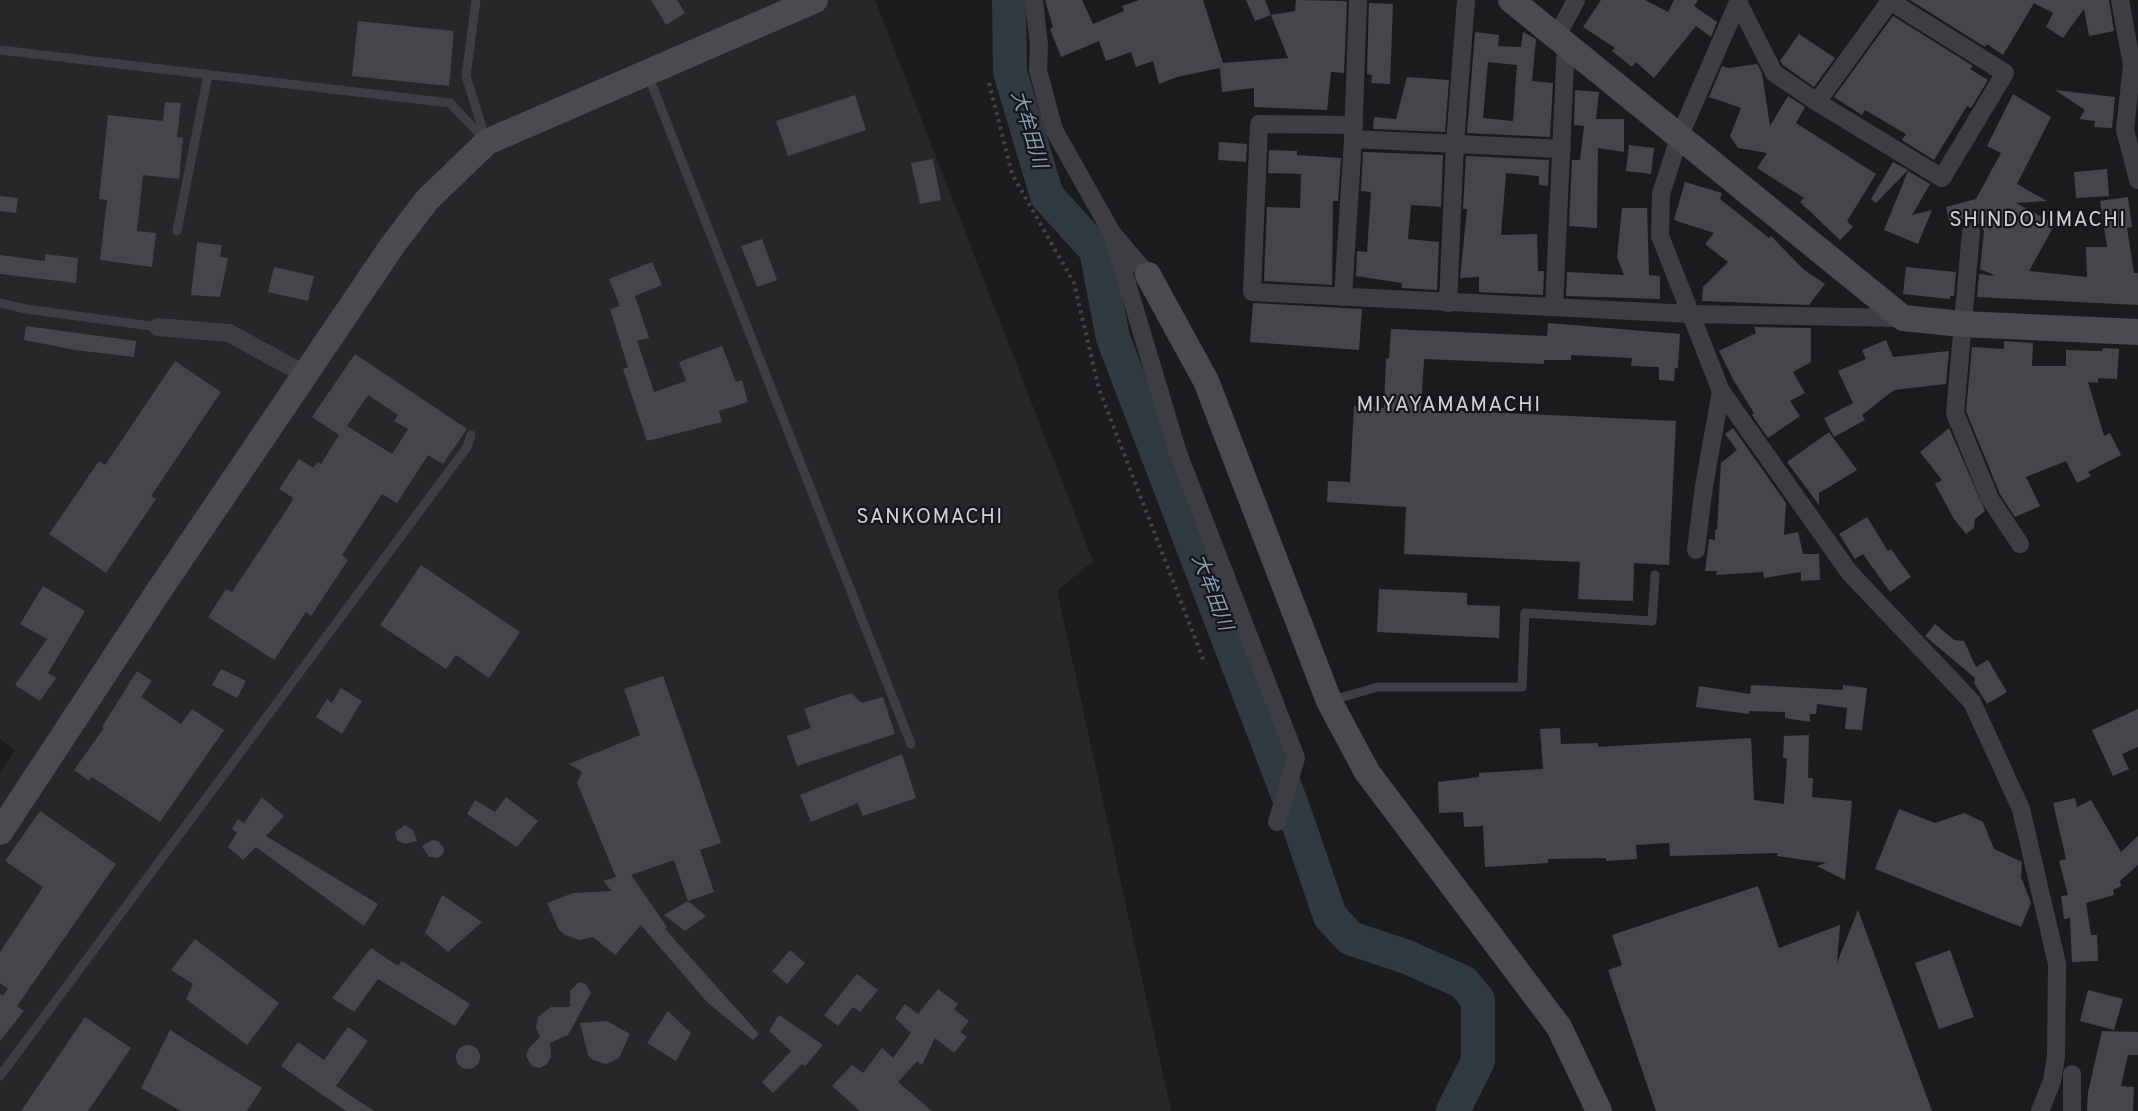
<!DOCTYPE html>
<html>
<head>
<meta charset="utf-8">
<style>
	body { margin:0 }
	canvas { display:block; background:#1b1b1d }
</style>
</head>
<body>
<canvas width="2138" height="1111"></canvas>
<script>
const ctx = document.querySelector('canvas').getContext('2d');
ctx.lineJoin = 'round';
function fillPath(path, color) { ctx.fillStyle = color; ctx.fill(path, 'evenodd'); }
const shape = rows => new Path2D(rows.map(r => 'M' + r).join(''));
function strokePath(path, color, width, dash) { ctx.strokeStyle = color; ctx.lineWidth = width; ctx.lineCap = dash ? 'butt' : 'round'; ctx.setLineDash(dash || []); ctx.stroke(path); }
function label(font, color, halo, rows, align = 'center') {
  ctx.font = font + ' Overpass,"Noto Sans JP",sans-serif'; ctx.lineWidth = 4.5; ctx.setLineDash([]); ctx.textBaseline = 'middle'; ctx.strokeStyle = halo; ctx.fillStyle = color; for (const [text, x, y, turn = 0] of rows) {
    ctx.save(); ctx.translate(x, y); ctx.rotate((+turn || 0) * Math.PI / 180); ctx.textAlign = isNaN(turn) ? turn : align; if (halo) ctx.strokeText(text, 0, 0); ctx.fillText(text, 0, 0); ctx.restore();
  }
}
fillPath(shape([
	[0,0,875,0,1093,561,1057,591,1171,1111,0,1111,0,773,15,750,0,739]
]), '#27272a');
strokePath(shape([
	[1009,0,1010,72,1047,196,1096,250,1113,338,1293,808,1330,916,1350,938,1407,957,1463,982,1478,1000,1478,1061,1453,1111]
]), '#313941', 34);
fillPath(shape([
	[651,0,677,0,685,13,666,25],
	[1045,0,1082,0,1093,24,1124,11,1122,6,1139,0,1203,0,1223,63,1288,58,1271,15,1295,11,1296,0,1343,1,1347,2,1344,73,1331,72,1327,110,1254,107,1254,88,1222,92,1220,68,1177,77,1159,84,1153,61,1136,67,1131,52,1106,61,1099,41,1061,57,1050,29,1053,27],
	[1246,0,1265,0,1271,15,1255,21],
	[1601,0,1645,0,1668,12,1674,0,1698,0,1694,6,1717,22,1711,37,1696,26,1654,78,1636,62,1632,67,1612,51,1615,48,1583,27],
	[1910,0,2109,0,2114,31,2089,36,2084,9,2063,38,2046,27,2053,13,2034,3,2003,55,1987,44,1985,47],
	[1369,3,1393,4,1390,84,1371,83,1372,75,1367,74],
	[1893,16,1973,66,1970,69,1988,80,1971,108,1967,106,1934,160,1902,140,1906,134,1865,110,1862,115,1834,97],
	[358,21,454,31,449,86,352,76],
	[1475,32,1499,35,1498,46,1521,47,1523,32,1536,39,1532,81,1553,83,1550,137,1467,133],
	[1488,62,1517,65,1513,121,1483,118],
	[1799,34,1835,58,1814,87,1783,65,1780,61],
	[1757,64,1762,73,1770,126,1788,96,1805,107,1796,123,1876,174,1847,221,1853,227,1840,240,1800,202,1804,198,1757,168,1767,153,1738,148,1730,136,1741,108,1709,97,1722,66,1729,68],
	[1407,77,1449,80,1445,132,1373,129,1374,117,1396,119],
	[1575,90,1599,92,1596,119,1624,119,1624,152,1598,148,1597,228,1569,226,1572,160,1580,160,1584,126,1574,125],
	[2055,90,2115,97,2112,128,2094,127,2095,121,2079,119,2085,110],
	[2013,94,2051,117,2017,184,2047,201,2016,203,2055,224,2029,271,2087,277,2086,247,2107,247,2100,201,2128,197,2132,227,2127,228,2134,273,2138,273,2138,305,1977,297,1979,274,1996,276,1980,269,1984,231,1978,223,1967,218,1950,223,1946,207,1976,199,2001,153,1987,146],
	[855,95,866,130,788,156,776,121],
	[165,102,181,103,177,137,183,138,179,179,143,175,137,231,156,233,152,267,100,260,107,200,99,199,108,115,163,121],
	[1219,142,1247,144,1246,162,1218,160],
	[1629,145,1654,148,1651,174,1626,171],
	[1269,150,1297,151,1297,155,1341,158,1338,201,1333,201,1332,285,1264,281,1267,207,1300,208,1301,174,1268,173],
	[1363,152,1443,155,1441,207,1411,205,1408,239,1439,242,1437,290,1402,288,1402,283,1356,276,1357,251,1367,252,1371,192,1361,191],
	[1466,156,1549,160,1548,186,1539,185,1539,176,1506,173,1501,235,1537,234,1538,271,1544,271,1543,295,1479,292,1479,277,1460,278,1467,209,1463,209],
	[933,159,941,200,920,204,911,163],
	[1893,162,1908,170,1876,203,1871,199],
	[2107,169,2109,196,2076,198,2074,172],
	[1908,171,1930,184,1912,215,1932,210,1918,244,1884,230],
	[1685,182,1722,193,1720,199,1769,238,1771,236,1803,269,1825,284,1809,305,1702,301,1703,287,1728,262,1705,244,1714,233,1674,220],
	[0,196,18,198,16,213,0,211],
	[1622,208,1647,208,1649,275,1660,276,1660,299,1566,296,1567,272,1624,275,1617,257],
	[762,239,777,280,757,287,741,246],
	[197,242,222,245,220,257,228,258,220,297,191,295],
	[45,254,78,258,76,283,0,274,0,255,45,261],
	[652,262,662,285,635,296,649,338,637,341,654,392,686,381,679,362,722,346,736,382,742,380,748,402,719,411,722,422,647,441,623,369,628,367,610,309,620,306,609,279],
	[274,267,314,276,308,301,268,292],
	[1906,267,1956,272,1954,296,1950,296,1950,299,1903,294],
	[1253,303,1362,309,1359,350,1250,342],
	[1548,323,1680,334,1678,368,1675,368,1674,381,1659,380,1659,367,1631,366,1632,358,1571,355,1571,360,1544,360,1544,364,1424,359,1421,409,1676,421,1669,565,1634,563,1633,601,1578,599,1580,562,1404,554,1406,507,1327,502,1328,481,1350,482,1354,406,1384,408,1386,358,1389,359,1391,329,1547,336],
	[26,326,136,341,134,357,75,350,24,340],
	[1754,327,1811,328,1811,362,1793,372,1805,393,1790,401,1800,416,1768,438,1752,415,1754,413,1734,381,1719,351,1756,333],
	[1886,340,1893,357,1949,351,1946,384,1894,390,1862,415,1865,420,1834,437,1824,418,1853,403,1838,371,1866,359,1862,350],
	[2004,341,2033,343,2032,366,2066,366,2066,350,2102,351,2103,348,2119,349,2117,379,2098,378,2098,383,2088,382,2104,436,2110,433,2121,455,2088,472,2091,476,2077,483,2066,461,2026,477,2040,506,2015,517,2000,494,1966,411,1972,347,2004,349],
	[355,354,467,429,443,464,428,455,397,503,382,494,342,555,348,560,311,616,306,612,274,660,208,617,226,589,232,592,291,503,293,498,279,489,299,459,313,468,318,462,321,464,339,435,312,417],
	[368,395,398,415,394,421,408,429,392,454,347,426],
	[175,361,221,392,151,496,156,499,106,573,49,534,99,461,105,465],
	[1733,428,1786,503,1784,535,1798,532,1803,554,1819,554,1820,580,1801,581,1801,572,1764,578,1763,572,1716,575,1717,571,1705,571,1709,539,1715,540,1715,530,1717,530,1721,463,1737,450,1725,434],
	[1949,428,1985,511,1975,519,1974,528,1966,534,1954,519,1935,484,1942,480,1920,452],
	[1829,432,1857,470,1819,493,1819,505,1787,462],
	[1867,517,1888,551,1891,549,1911,577,1890,592,1863,554,1855,559,1839,534],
	[421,565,520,632,489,678,456,655,446,669,380,625],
	[43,586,85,611,48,673,56,678,40,701,15,685,47,639,20,624],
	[1379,589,1467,593,1467,605,1500,606,1499,638,1377,632],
	[1935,624,1954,640,1964,641,1976,667,1988,660,2007,692,1987,704,1974,683,1975,678,1925,636],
	[221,669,246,681,237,698,212,685],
	[137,671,152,681,141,697,181,724,192,709,224,730,160,822,92,777,89,781,74,770,104,728,102,727],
	[663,676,721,843,700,850,714,892,688,901,706,916,685,931,664,915,688,901,674,860,631,875,667,927,665,929,759,1034,753,1040,707,1002,641,925,615,955,593,937,579,940,565,935,559,930,547,903,573,893,612,891,603,881,616,877,577,783,582,772,569,764,640,735,624,689],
	[1751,685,1843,690,1843,685,1867,688,1862,730,1845,729,1847,708,1817,704,1816,714,1810,714,1810,722,1785,718,1785,712,1749,711,1749,714,1696,707,1699,686,1750,694],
	[341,688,362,701,342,734,316,717,327,699,332,703],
	[851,693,862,703,883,697,895,734,797,766,787,736,811,728,804,709],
	[2138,709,2138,747,2122,754,2129,769,2113,776,2092,730],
	[1560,728,1561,744,1598,743,1598,747,1751,738,1754,800,1784,804,1787,758,1783,758,1784,736,1809,735,1808,778,1813,778,1812,797,1852,801,1845,880,1817,866,1826,863,1777,856,1778,853,1670,856,1669,843,1636,845,1637,859,1606,861,1606,858,1548,859,1548,863,1485,867,1483,826,1464,827,1463,812,1439,813,1438,782,1479,777,1479,773,1543,769,1540,729],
	[902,754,916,798,863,816,858,803,811,822,800,795],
	[262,797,284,816,266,836,378,904,364,926,256,847,243,860,228,847,237,833,232,829,238,819,244,823],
	[506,797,538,821,517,847,467,814,475,800,495,812],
	[2075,798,2077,807,2091,800,2121,852,2138,836,2138,865,2120,881,2121,886,2113,890,2114,895,2086,903,2091,935,2097,935,2098,961,2072,962,2070,918,2064,919,2061,896,2068,895,2059,861,2066,859,2053,803],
	[1899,809,1935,823,1964,813,1983,822,1994,849,2022,862,2021,877,2031,903,2021,927,1875,869],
	[40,811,116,864,17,1006,24,1011,0,1041,0,994,3,995,8,989,0,983,0,952,43,887,5,861],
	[405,825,413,830,417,841,405,844,397,840,395,832],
	[432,840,438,841,444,848,443,854,438,858,429,857,422,846],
	[1758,886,1779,948,1840,925,1837,963,1858,910,1932,1111,1656,1111,1608,970,1622,965,1612,935],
	[442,895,482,922,448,952,425,933],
	[195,939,279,1003,247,1045,186,999,193,984,171,970],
	[371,948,398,966,402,961,470,1004,455,1026,378,979,354,1012,332,998],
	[790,950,805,963,787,984,772,971],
	[1950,950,1974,1017,1939,1029,1915,963],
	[857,974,878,990,860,1012,853,1007,838,1026,824,1015],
	[579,982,586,984,591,993,568,1035,550,1043,551,1057,547,1064,540,1068,532,1066,526,1056,529,1048,540,1037,536,1027,538,1017,551,1007,570,1007,570,991],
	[938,989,958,1004,954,1009,969,1021,960,1032,967,1037,954,1053,935,1038,922,1065,917,1061,898,1082,932,1111,860,1111,832,1086,852,1065,863,1073,882,1048,893,1058,911,1033,895,1018,905,1004,918,1014],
	[2088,990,2123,999,2114,1030,2080,1021],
	[668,1011,691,1033,676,1061,647,1043],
	[779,1015,823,1045,805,1066,802,1064,773,1093,762,1082,791,1051,769,1031],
	[85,1017,131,1048,88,1111,21,1111],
	[607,1021,630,1034,619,1058,606,1064,593,1060,588,1055,580,1023],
	[348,1027,368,1041,336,1086,374,1111,346,1111,281,1066,298,1042,324,1060],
	[170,1030,262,1088,247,1111,181,1111,141,1088],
	[2102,1031,2138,1032,2138,1055,2128,1055,2121,1086,2134,1087,2133,1111,2087,1111,2088,1092],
	'456 1057a12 12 0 1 1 24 0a12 12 0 1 1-24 0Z'
]), '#45464a');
strokePath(shape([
	[989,83,1012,174,1074,283,1099,389,1205,664]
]), '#424349', 4, [3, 4.5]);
strokePath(shape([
	[476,0,466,76,486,140],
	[0,50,450,103,485,140],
	[648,75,911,744],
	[177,231,208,75],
	[0,303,26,309,158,327],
	[1332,700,1378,687,1522,687,1525,613,1652,621,1655,575],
	[0,1076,467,447,471,435]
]), '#3e3e44', 9);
strokePath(shape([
	[1034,0,1039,45,1038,70,1054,130,1112,233,1148,275],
	[1739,0,1680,135,1661,194,1660,236,1721,391,1849,572,1972,702,2021,809,2057,964,2056,1057,2052,1081,2040,1111],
	[2120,0,2132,65,2125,130,2138,180],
	[1738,2,1774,73,1817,102,1942,178,2005,73,1890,1,1817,102],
	[1557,36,1576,0],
	[1354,125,1259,124,1252,292,1691,314,1903,318],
	[1353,139,1562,149],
	[1971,232,1955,413,1990,499,2020,544],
	[1112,233,1178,453,1296,758,1277,822],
	[1343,297,1353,139,1358,0],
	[1448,303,1455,143,1466,0],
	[1554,307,1566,43],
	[158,327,229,333,306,375],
	[1696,550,1704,486,1721,391],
	[2072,1111,2072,1074]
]), '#3e3e44', 18);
strokePath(shape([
	[1511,0,1903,318,1962,324,2138,332],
	[1148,275,1206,381,1329,701,1367,772,1559,1027,1599,1111],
	[0,832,158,592,392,246,427,200,487,142,815,0]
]), '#4a4b51', 26);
label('italic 20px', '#879db4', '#161518', [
	["大牟田川",1027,130,73],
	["大牟田川",1210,593,69]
]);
ctx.letterSpacing = '1.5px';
label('21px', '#cfd1d8', '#161518', [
	["SHINDOJIMACHI",2038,222],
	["MIYAYAMAMACHI",1449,407],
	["SANKOMACHI",930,519]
]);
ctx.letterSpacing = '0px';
</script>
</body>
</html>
